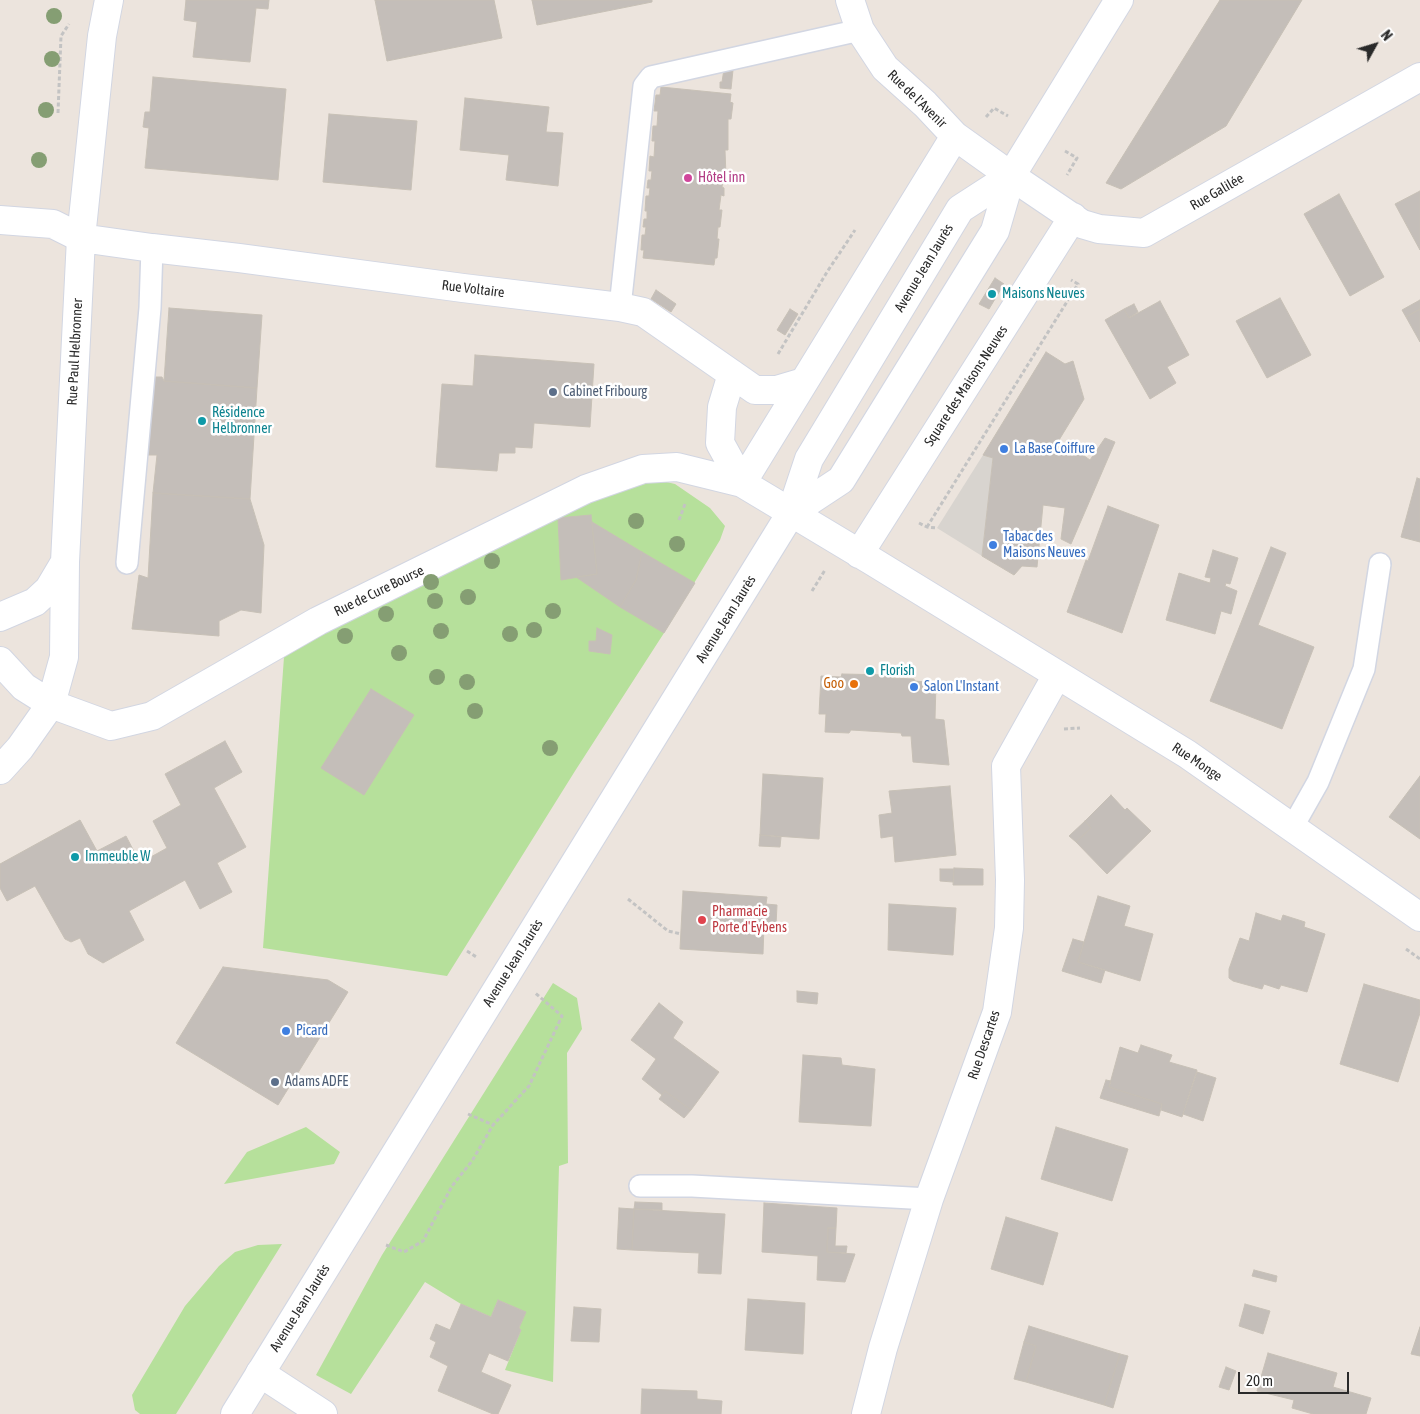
<!DOCTYPE html>
<html>
<head>
<meta charset="utf-8">
<style>
	body { margin:0 }
	#map { position:relative; width:1420px; height:1414px; overflow:hidden; background:#ece4dd; font-family:"Asap Condensed",sans-serif }
	canvas { display:block }
	.north { position:absolute; left:1350px; top:20px; width:50px; height:50px; -webkit-text-stroke:4px #fff; paint-order:stroke; rotate:51deg; font-size:14px; font-weight:700; line-height:20px; text-align:center; color:#2a2a2a }
	.north::after { content:''; display:block; margin:auto; width:18px; height:22px; background:#2a2a2a; clip-path:polygon(50% 0,100% 100%,50% 72%,0 100%) }
	.scale { position:absolute; left:1238px; top:1372px; width:111px; height:22px; box-sizing:border-box; border:2px solid #2a2a2a; border-top:0; padding-left:6px; font-size:15px; line-height:18px; white-space:nowrap; color:#2a2a2a; -webkit-text-stroke:4px #fff; paint-order:stroke }
</style>
</head>
<body>
<div id="map">
<canvas width="1420" height="1414"></canvas>
<div class="north">N</div>
<div class="scale">20 m</div>
</div>
<script>
const ctx = document.querySelector('canvas').getContext('2d');
ctx.lineJoin = 'round';
function fillPath(path, color) { ctx.fillStyle = color; ctx.fill(path, 'evenodd'); }
const shape = rows => new Path2D(rows.map(r => 'M' + r).join(''));
function strokePath(path, color, width, dash) { ctx.strokeStyle = color; ctx.lineWidth = width; ctx.lineCap = dash ? 'butt' : 'round'; ctx.setLineDash(dash || []); ctx.stroke(path); }
function label(font, color, halo, rows, align = 'center') {
  ctx.font = font + ' "Asap Condensed",sans-serif'; ctx.lineWidth = 5; ctx.setLineDash([]); ctx.textBaseline = 'middle'; ctx.strokeStyle = halo; ctx.fillStyle = color; for (const [text, x, y, turn = 0] of rows) {
    ctx.save(); ctx.translate(x, y); ctx.rotate((+turn || 0) * Math.PI / 180); ctx.textAlign = isNaN(turn) ? turn : align; if (halo) ctx.strokeText(text, 0, 0); ctx.fillText(text, 0, 0); ctx.restore();
  }
}
fillPath(shape([
	[658,480,675,484,710,508,725,526,720,540,664,633,575,771,447,976,263,948,284,657,399,590,473,552,630,485],
	[553,983,577,998,582,1029,567,1053,568,1163,559,1166,553,1382,505,1370,521,1330,519,1328,525,1312,498,1300,491,1317,461,1304,425,1282,351,1394,316,1375,382,1255],
	[306,1127,340,1152,334,1164,224,1184,247,1152],
	[282,1244,176,1414,140,1414,135,1410,132,1395,185,1306,219,1266,235,1252,258,1245]
]), '#b6e09b');
fillPath(shape([
	[983,455,993,458,982,556,937,528]
]), '#d8d4cf');
const building = shape([
	[186,0,269,0,268,9,256,8,250,62,193,57,197,22,184,20,186,0],
	[375,0,494,0,502,38,387,61,375,0],
	[532,0,652,0,652,2,537,25,532,0],
	[1220,0,1302,0,1226,126,1121,189,1106,183,1220,0],
	[724,69,733,70,731,89,720,88,720,82,722,82,724,69],
	[153,77,286,89,278,180,145,168,149,128,143,127,145,112,150,112,153,77],
	[661,87,731,94,730,102,733,103,731,119,728,119,728,150,725,150,726,176,725,180,723,180,722,187,724,188,724,196,721,195,719,210,722,210,720,227,718,227,717,239,719,239,717,258,715,258,714,265,643,258,644,250,641,250,642,235,645,235,646,227,643,227,644,219,647,219,647,211,645,211,646,196,649,196,650,188,647,188,648,180,651,180,652,171,649,171,650,156,654,157,655,141,652,141,653,126,657,126,658,111,654,111,656,95,660,95,661,87],
	[465,98,549,107,546,132,563,133,558,186,506,180,509,155,460,150,465,98],
	[329,114,417,121,411,190,323,182,329,114],
	[1420,191,1420,250,1395,204,1420,191],
	[1339,194,1384,277,1350,296,1304,214,1339,194],
	[995,278,1004,284,989,309,979,304,995,278],
	[656,290,676,304,671,312,651,299,656,290],
	[1280,298,1311,355,1267,378,1236,321,1280,298],
	[1420,300,1420,309,1406,317,1402,310,1420,300],
	[1160,301,1189,355,1167,367,1176,383,1150,399,1105,320,1124,309,1129,318,1160,301],
	[1134,304,1138,312,1129,318,1124,309,1134,304],
	[169,308,262,315,257,388,164,381,169,308],
	[790,309,798,314,785,335,777,330,790,309],
	[1420,309,1420,342,1406,317,1420,309],
	[1046,352,1065,364,1073,361,1084,399,1056,445,1073,456,1077,451,1090,460,1105,438,1115,442,1071,544,1061,539,1065,508,1043,505,1037,567,1022,566,1014,575,982,556,993,458,983,455,1046,352],
	[475,355,594,364,590,427,534,423,532,448,515,447,515,453,499,453,497,471,436,467,442,384,473,386,475,355],
	[153,377,162,377,164,381,257,388,250,499,153,493,157,455,146,455,153,377],
	[1417,478,1420,479,1420,542,1401,537,1417,478],
	[153,493,250,499,264,545,261,613,241,610,219,621,219,636,132,629,139,575,148,578,153,493],
	[1108,506,1159,525,1122,633,1067,612,1086,560,1088,561,1108,506],
	[591,515,597,574,561,580,558,518,591,515],
	[592,522,642,552,636,580,620,607,576,577,597,574,592,522],
	[1271,547,1286,553,1258,625,1314,647,1282,729,1210,701,1271,547],
	[1213,550,1238,558,1230,584,1226,583,1225,586,1237,591,1231,614,1221,611,1215,634,1166,620,1179,573,1210,583,1211,578,1205,577,1213,550],
	[642,552,695,583,664,633,620,607,636,580,642,552],
	[597,628,612,635,610,654,589,651,589,641,596,641,597,628],
	[842,674,890,675,891,678,914,679,915,681,936,683,935,719,944,720,949,765,913,762,911,736,902,736,901,733,851,730,849,733,825,732,826,714,819,714,821,676,841,677,842,674],
	[371,689,414,715,364,795,321,768,371,689],
	[225,741,242,772,214,788,246,847,217,863,232,892,200,909,185,880,129,911,144,940,103,963,88,954,80,938,71,942,65,939,35,886,7,901,0,888,0,864,80,820,97,851,126,836,140,863,167,848,153,821,181,805,165,774,225,741],
	[763,774,823,778,819,839,760,835,763,774],
	[1420,776,1420,839,1389,817,1420,776],
	[950,786,956,855,895,862,893,836,881,838,879,815,892,813,889,791,950,786],
	[1111,795,1125,810,1127,808,1151,831,1107,874,1076,842,1091,828,1085,821,1111,795],
	[1085,821,1091,828,1076,842,1069,836,1085,821],
	[760,835,781,837,780,847,759,846,760,835],
	[954,868,983,869,983,885,953,885,954,868],
	[940,869,954,869,953,882,940,881,940,869],
	[683,891,767,897,766,904,777,905,776,925,764,925,763,954,680,949,683,891],
	[1098,896,1130,906,1124,926,1153,934,1140,981,1078,962,1098,896],
	[889,904,956,908,953,955,888,950,889,904],
	[1256,913,1281,921,1283,915,1305,922,1304,927,1325,934,1307,992,1281,985,1279,989,1264,984,1262,989,1233,981,1229,978,1229,969,1240,938,1249,941,1256,913],
	[1073,939,1084,942,1078,962,1105,970,1101,983,1062,971,1073,939],
	[223,967,328,980,348,992,278,1105,176,1043,223,967],
	[1364,984,1420,1000,1420,1013,1398,1082,1340,1064,1364,984],
	[797,991,818,993,817,1004,797,1002,797,991],
	[659,1003,683,1022,673,1038,719,1072,691,1110,665,1091,662,1095,642,1079,656,1059,631,1040,659,1003],
	[1141,1045,1172,1055,1169,1062,1197,1070,1182,1117,1161,1110,1162,1104,1109,1087,1120,1047,1138,1053,1141,1045],
	[803,1055,841,1058,842,1065,875,1069,871,1126,799,1122,803,1055],
	[1197,1072,1216,1078,1203,1121,1183,1114,1197,1072],
	[1106,1080,1111,1081,1109,1087,1162,1104,1159,1116,1100,1098,1106,1080],
	[665,1091,691,1110,684,1118,659,1099,665,1091],
	[1056,1127,1128,1149,1112,1201,1041,1179,1056,1127],
	[635,1202,662,1203,662,1210,634,1209,635,1202],
	[764,1203,837,1208,836,1228,828,1228,827,1252,855,1254,845,1282,817,1280,818,1256,762,1252,764,1203],
	[619,1208,634,1209,632,1250,617,1249,619,1208],
	[634,1209,725,1214,721,1274,698,1273,699,1253,632,1250,634,1209],
	[1006,1217,1058,1233,1043,1285,991,1269,1006,1217],
	[828,1228,836,1228,835,1246,847,1246,846,1253,827,1252,828,1228],
	[1254,1270,1277,1276,1276,1282,1252,1276,1254,1270],
	[748,1299,805,1303,803,1354,745,1350,748,1299],
	[498,1300,526,1312,519,1328,521,1330,508,1361,489,1353,481,1372,511,1385,498,1414,493,1414,438,1391,448,1366,430,1357,436,1342,430,1339,436,1324,450,1330,461,1304,491,1317,498,1300],
	[1245,1304,1270,1311,1263,1334,1239,1326,1245,1304],
	[574,1307,601,1309,599,1342,571,1341,574,1307],
	[1029,1326,1120,1354,1104,1405,1026,1382,1036,1346,1024,1342,1029,1326],
	[1420,1327,1420,1356,1411,1354,1420,1327],
	[1024,1342,1036,1346,1026,1382,1014,1379,1024,1342],
	[1268,1353,1337,1373,1333,1387,1371,1398,1366,1414,1313,1414,1292,1408,1294,1400,1257,1391,1268,1353],
	[1120,1354,1128,1356,1113,1408,1104,1405,1120,1354],
	[1226,1367,1236,1371,1229,1390,1219,1387,1226,1367],
	[642,1389,697,1391,697,1399,722,1401,721,1414,641,1414,642,1389]
]);
fillPath(building, '#c4beb9');
strokePath(building, '#c7c0b6', 1);
const service = shape([
	[620,307,644,86,651,77,860,30],
	[127,563,150,308,152,248],
	[1292,828,1318,782,1364,669,1380,564],
	[640,1186,692,1186,929,1199]
]);
const pedestrian = shape([
	[0,220,53,224,81,238]
]);
const minor = shape([
	[850,0,860,30,885,68,925,104,955,136,1011,176,1082,224,1099,229,1144,233,1420,77],
	[81,238,152,248,239,258,463,288,620,307,643,312,755,390,777,390,804,382],
	[732,374,722,407,720,443,742,483],
	[742,483,955,136],
	[859,554,1073,217],
	[0,617,35,602,49,589,65,562],
	[0,661,24,687,51,704,111,726,152,716,318,621,586,489,643,469,677,467,742,483,872,561,1187,754,1420,917],
	[0,770,20,748,51,704,64,657,65,562,81,238,102,36,109,0],
	[260,1373,323,1414],
	[866,1414,883,1348,929,1199,997,1012,1009,928,1010,880,1006,766,1057,675]
]);
const secondary = shape([
	[791,513,841,480,995,231,1011,176,1119,0],
	[235,1414,791,513,809,459,960,209,1011,176]
]);
strokePath(service, '#d2d6e2', 24);
strokePath(pedestrian, '#d2d6e2', 30);
strokePath(minor, '#d2d6e2', 30);
strokePath(secondary, '#d2d6e2', 30);
strokePath(shape([
	[58,113,61,36,69,24],
	[986,117,994,108,1008,116],
	[1065,151,1077,158,1067,175],
	[778,354,827,272,855,230],
	[679,520,685,504],
	[919,523,927,527,937,528],
	[927,527,1078,284,1071,280],
	[812,591,825,570],
	[1064,729,1080,728],
	[628,899,668,931,681,934],
	[1406,949,1420,959],
	[467,951,478,958],
	[468,1114,493,1125],
	[386,1245,404,1252,423,1241,452,1186,472,1161,493,1125,529,1086,562,1016,534,992]
]), '#c3c3c3', 3, [4, 2.5]);
strokePath(service, '#fff', 21);
strokePath(pedestrian, '#fff', 28);
strokePath(minor, '#fff', 28);
strokePath(secondary, '#fff', 28);
ctx.fillStyle = '#859e73';
for (const [x, y] of [
	[54,16],
	[52,59],
	[46,110],
	[39,160],
	[636,521],
	[677,544],
	[492,561],
	[431,582],
	[468,597],
	[435,601],
	[553,611],
	[386,614],
	[534,630],
	[441,631],
	[510,634],
	[345,636],
	[399,653],
	[437,677],
	[467,682],
	[475,711],
	[550,748]
]) { ctx.beginPath(); ctx.arc(x, y, 8, 0, 2 * Math.PI); ctx.fill(); }
for (const [x, y, r, color] of [
	[688,178,5,"#d1479c"],
	[992,294,5,"#0f9aa8"],
	[553,392,5,"#5c6f8a"],
	[202,421,5,"#0f9aa8"],
	[1004,449,5,"#3f7fe0"],
	[993,545,5,"#3f7fe0"],
	[870,671,5,"#0f9aa8"],
	[854,684,5,"#e8710a"],
	[914,687,5,"#3f7fe0"],
	[75,857,5,"#0f9aa8"],
	[702,920,5,"#e0444e"],
	[286,1031,5,"#3f7fe0"],
	[275,1082,5,"#5c6f8a"]
]) { const dot = new Path2D(); dot.arc(x, y, r, 0, 2 * Math.PI); ctx.fillStyle = color; ctx.fill(dot); strokePath(dot, '#fff', 2); }
label('14px', '#2a2a2a', '#fff', [
	["Rue de l'Avenir",917,99,44],
	["Rue Galilée",1217,192,-30],
	["Avenue Jean Jaurès",924,268,-59],
	["Rue Voltaire",473,289,7],
	["Rue Paul Helbronner",75,352,-87],
	["Square des Maisons Neuves",966,386,-57],
	["Rue de Cure Bourse",379,591,-26],
	["Avenue Jean Jaurès",726,619,-58],
	["Rue Monge",1197,762,34],
	["Avenue Jean Jaurès",513,963,-58],
	["Rue Descartes",984,1045,-71],
	["Avenue Jean Jaurès",300,1308,-58]
]);
label('14px', '#b23c85', '#fff', [
	["Hôtel inn",698,178]
], 'left');
label('14px', '#0d838f', '#fff', [
	["Maisons Neuves",1002,294],
	["Résidence",212,413],
	["Helbronner",212,429],
	["Florish",880,671],
	["Immeuble W",85,857]
], 'left');
label('14px', '#4e5e75', '#fff', [
	["Cabinet Fribourg",563,392],
	["Adams ADFE",285,1082]
], 'left');
label('14px', '#366cbe', '#fff', [
	["La Base Coiffure",1014,449],
	["Tabac des",1003,537],
	["Maisons Neuves",1003,553],
	["Salon L'Instant",924,687],
	["Picard",296,1031]
], 'left');
label('14px', '#c56008', '#fff', [
	["Goo",844,684]
], 'right');
label('14px', '#be3a42', '#fff', [
	["Pharmacie",712,912],
	["Porte d'Eybens",712,928]
], 'left');
</script>
</body>
</html>
